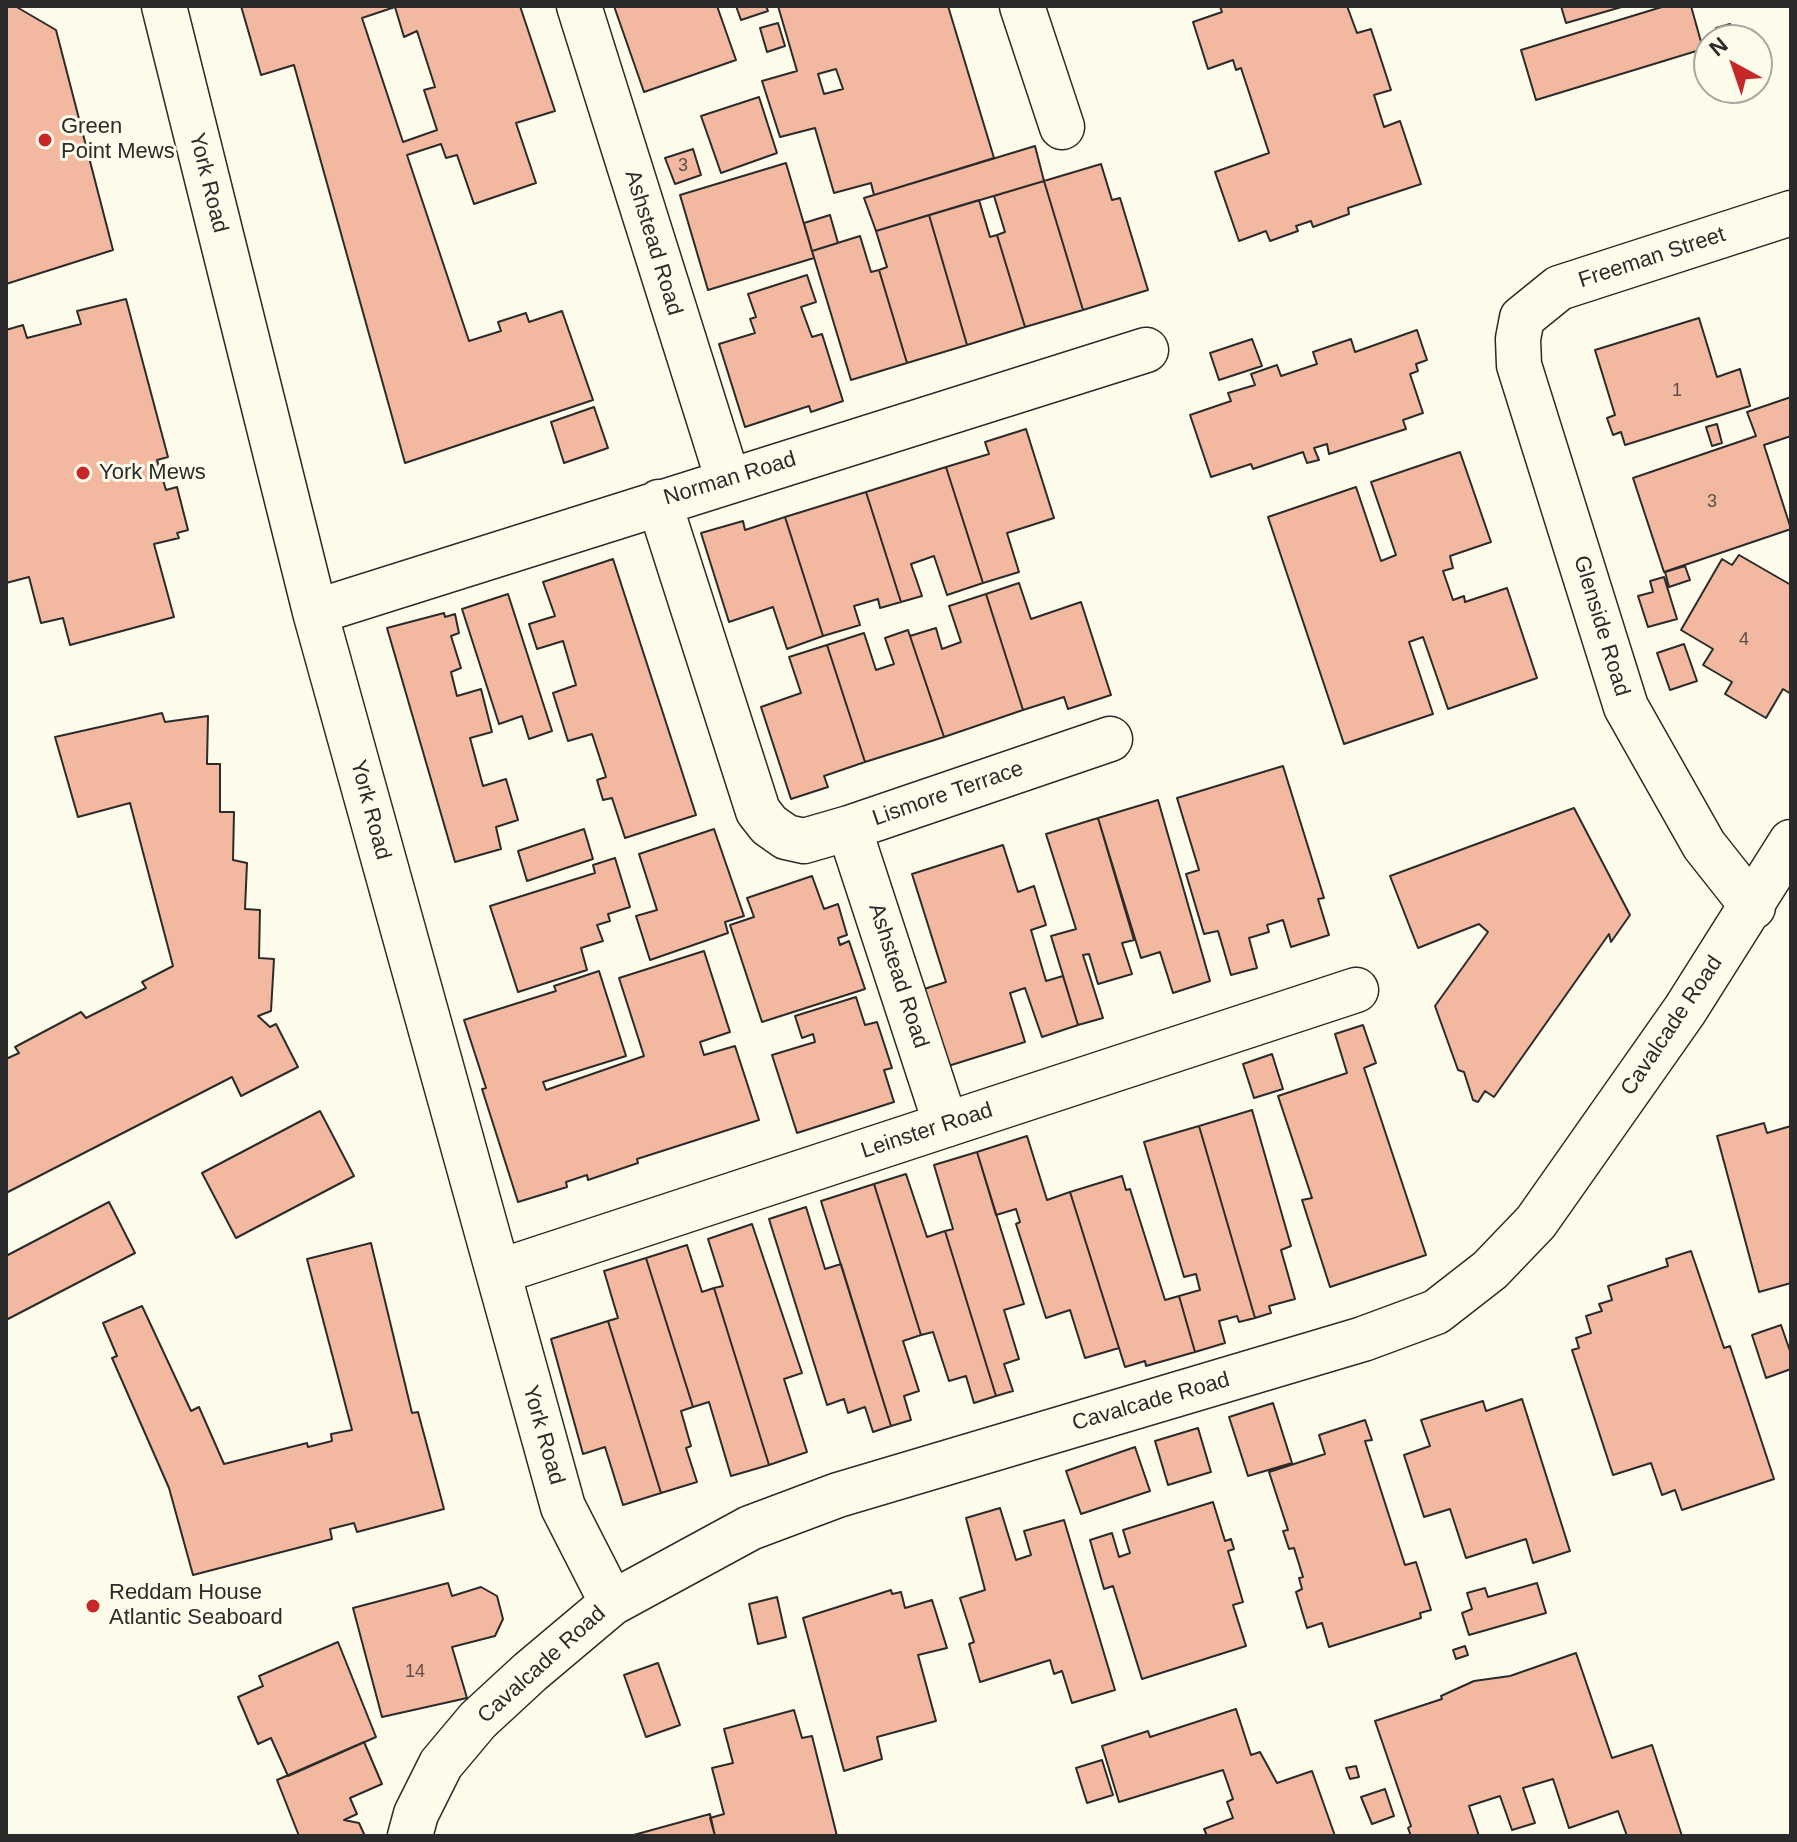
<!DOCTYPE html>
<html>
<head>
<meta charset="utf-8">
<style>
	body { margin:0 }
	#map { position:relative; width:1797px; height:1842px; overflow:hidden; background:#fdfbea; font-family:Arial,sans-serif }
	canvas { display:block }
	.frame { position:absolute; inset:0; border:8px solid #2b2b2b; pointer-events:none }
	.north { position:absolute; left:1693px; top:24px; width:80px; height:80px; box-sizing:border-box; background:#fdfbea; border:2px solid #a9a89e; border-radius:50%; rotate:320deg; font-size:22px; font-weight:700; line-height:32px; text-align:center; color:#2b2b2b }
	.north::after { content:''; display:block; margin:auto; width:28px; height:36px; background:#c62828; clip-path:polygon(50% 0,100% 100%,50% 72%,0 100%) }
</style>
</head>
<body>
<div id="map">
<canvas width="1797" height="1842"></canvas>
<div class="frame"></div>
<div class="north">N</div>
</div>
<script>
const ctx = document.querySelector('canvas').getContext('2d');
ctx.lineJoin = 'round';
function fillPath(path, color) { ctx.fillStyle = color; ctx.fill(path, 'evenodd'); }
const shape = rows => new Path2D(rows.map(r => 'M' + r).join(''));
function strokePath(path, color, width, dash) { ctx.strokeStyle = color; ctx.lineWidth = width; ctx.lineCap = dash ? 'butt' : 'round'; ctx.setLineDash(dash || []); ctx.stroke(path); }
function label(font, color, halo, rows, align = 'center') {
  ctx.font = font + ' Arial,sans-serif'; ctx.lineWidth = 6; ctx.setLineDash([]); ctx.textBaseline = 'middle'; ctx.strokeStyle = halo; ctx.fillStyle = color; for (const [text, x, y, turn = 0] of rows) {
    ctx.save(); ctx.translate(x, y); ctx.rotate((+turn || 0) * Math.PI / 180); ctx.textAlign = isNaN(turn) ? turn : align; if (halo) ctx.strokeText(text, 0, 0); ctx.fillText(text, 0, 0); ctx.restore();
  }
}
const building = shape([
	[6,6,15,6,56,30,113,250,6,284,6,6],
	[241,6,520,6,555,111,516,123,536,183,474,204,457,155,446,158,441,144,407,155,469,341,501,331,498,322,526,313,529,322,562,311,593,400,405,463,294,65,261,75,241,6],
	[395,7,404,37,417,31,435,87,424,90,437,130,403,142,362,18,395,7],
	[614,6,717,6,736,60,644,92,614,6],
	[736,6,766,6,768,11,741,20,736,6],
	[778,6,948,6,994,158,874,195,871,183,834,193,815,128,780,137,762,81,797,71,778,6],
	[836,69,843,89,824,94,818,74,836,69],
	[1220,6,1347,6,1357,33,1371,29,1391,90,1374,95,1384,127,1400,121,1421,184,1348,208,1349,214,1313,227,1311,221,1296,226,1298,231,1270,241,1266,231,1239,241,1215,172,1269,153,1241,68,1236,70,1233,60,1208,69,1193,22,1222,12,1220,6],
	[1561,6,1625,6,1566,23,1561,6],
	[1665,6,1691,6,1703,49,1536,100,1521,50,1665,6],
	[778,23,785,46,767,52,760,28,778,23],
	[1730,24,1734,40,1719,40,1716,28,1730,24],
	[759,97,777,153,721,173,701,116,759,97],
	[1035,146,1044,181,876,231,864,198,1035,146],
	[693,149,701,175,675,184,665,158,693,149],
	[786,163,814,258,708,290,680,195,786,163],
	[1101,164,1112,200,1120,198,1148,290,1083,310,1044,181,1101,164],
	[1044,181,1083,310,1025,327,997,235,1005,232,994,196,1044,181],
	[979,200,990,237,997,235,1025,327,967,345,929,215,979,200],
	[830,215,838,243,812,251,804,223,830,215],
	[929,215,967,345,907,363,879,270,887,267,876,231,929,215],
	[860,236,871,272,879,270,907,363,851,380,812,251,860,236],
	[807,275,816,302,801,307,812,337,822,334,843,401,811,412,809,406,745,427,719,344,755,333,750,319,756,317,748,294,807,275],
	[126,299,168,457,157,460,166,490,177,487,188,530,177,533,179,538,154,544,174,617,70,645,63,618,41,623,29,577,6,583,6,330,23,325,27,338,81,324,77,311,126,299],
	[1699,318,1717,377,1740,369,1750,406,1625,445,1621,432,1613,435,1607,418,1615,415,1595,350,1699,318],
	[1417,330,1427,360,1416,364,1418,371,1410,374,1423,413,1403,420,1406,429,1329,454,1327,444,1314,448,1319,460,1307,463,1303,452,1253,469,1251,464,1211,477,1190,415,1231,401,1228,393,1255,385,1251,374,1277,365,1281,376,1317,364,1313,352,1351,339,1355,352,1417,330],
	[1252,339,1262,366,1219,380,1210,353,1252,339],
	[1791,397,1791,436,1764,445,1791,529,1664,572,1633,478,1756,436,1747,412,1791,397],
	[594,407,608,448,564,463,551,422,594,407],
	[1717,424,1722,443,1712,446,1706,427,1717,424],
	[1026,429,1054,518,1007,533,1019,572,983,583,946,467,989,454,985,442,1026,429],
	[1460,452,1491,542,1450,556,1453,568,1443,571,1453,600,1464,596,1465,602,1507,588,1537,678,1448,709,1423,637,1409,642,1433,714,1344,744,1268,517,1356,487,1381,561,1396,555,1371,482,1460,452],
	[946,467,983,583,947,595,934,556,911,564,922,596,901,602,866,492,946,467],
	[866,492,901,602,880,608,878,599,854,606,860,625,823,636,785,517,866,492],
	[785,517,823,636,787,649,773,607,729,622,701,533,743,521,745,530,785,517],
	[1739,555,1791,585,1791,694,1783,689,1766,718,1725,694,1732,682,1703,665,1713,649,1681,630,1722,559,1732,565,1739,555],
	[613,559,696,815,625,838,612,798,603,800,597,780,606,777,592,734,568,741,553,693,576,685,563,641,537,649,529,624,555,616,543,582,613,559],
	[1685,566,1690,580,1669,587,1665,572,1685,566],
	[1664,577,1677,619,1648,627,1638,596,1653,592,1650,581,1664,577],
	[1019,583,1031,619,1081,602,1111,695,1068,709,1064,697,1023,710,986,594,1019,583],
	[508,594,552,731,529,739,522,716,499,724,462,609,508,594],
	[986,594,1023,710,944,737,910,636,936,628,942,649,961,642,949,606,986,594],
	[444,613,445,617,455,614,459,633,451,636,461,668,451,672,457,696,481,689,492,732,470,738,483,786,506,779,518,820,496,827,501,849,455,862,387,628,444,613],
	[908,630,944,737,865,762,827,645,864,633,876,670,894,664,885,638,908,630],
	[1684,644,1697,681,1670,690,1657,653,1684,644],
	[827,645,865,762,824,776,828,787,791,799,761,707,801,693,789,657,827,645],
	[162,713,165,722,208,716,207,764,220,764,220,812,234,812,233,860,247,863,245,909,260,910,259,958,274,959,271,1011,258,1016,270,1027,276,1024,298,1067,241,1096,232,1077,6,1193,6,1059,19,1053,15,1047,81,1012,86,1018,146,988,142,982,173,966,130,803,78,817,55,737,162,713],
	[1283,766,1324,898,1318,899,1329,935,1291,947,1283,920,1267,925,1269,932,1249,938,1257,968,1231,975,1218,931,1204,934,1186,874,1199,870,1177,798,1283,766],
	[1158,800,1210,981,1173,993,1160,952,1141,958,1098,818,1158,800],
	[1574,808,1630,915,1611,942,1609,934,1494,1097,1485,1091,1478,1102,1473,1100,1464,1072,1458,1070,1435,1006,1488,932,1479,924,1418,948,1390,876,1574,808],
	[1098,818,1134,940,1122,943,1132,974,1098,984,1089,954,1083,955,1103,1018,1078,1025,1051,936,1076,929,1046,834,1098,818],
	[584,829,593,859,527,881,518,851,584,829],
	[714,829,744,916,725,922,728,933,650,960,636,916,657,910,639,854,714,829],
	[1003,845,1018,892,1034,886,1046,925,1031,930,1046,981,1063,976,1078,1025,1042,1037,1025,988,1010,993,1025,1042,945,1067,921,990,946,982,912,874,1003,845],
	[615,858,630,907,608,914,610,921,597,925,603,941,581,948,587,970,518,992,490,906,595,873,593,865,615,858],
	[812,876,824,909,838,904,847,935,838,938,840,945,849,941,865,989,762,1022,730,925,754,917,747,898,812,876],
	[704,951,730,1032,700,1042,704,1055,735,1046,759,1120,637,1159,638,1163,588,1180,587,1175,566,1182,567,1187,518,1202,482,1089,486,1088,464,1020,556,991,554,986,599,971,626,1056,543,1082,546,1090,644,1056,619,978,704,951],
	[856,997,865,1025,877,1022,892,1068,884,1070,894,1102,797,1133,772,1055,815,1042,813,1034,802,1038,795,1016,856,997],
	[1363,1025,1376,1063,1364,1068,1426,1255,1330,1287,1302,1200,1312,1198,1278,1096,1347,1073,1335,1034,1363,1025],
	[1272,1054,1283,1089,1254,1098,1243,1064,1272,1054],
	[1252,1110,1291,1246,1281,1250,1295,1299,1269,1306,1271,1313,1255,1318,1199,1126,1252,1110],
	[320,1111,354,1176,236,1238,202,1173,320,1111],
	[1764,1123,1767,1133,1791,1126,1791,1283,1759,1292,1717,1136,1764,1123],
	[1199,1126,1255,1318,1239,1322,1237,1316,1219,1321,1225,1343,1195,1352,1179,1296,1200,1290,1196,1274,1184,1277,1144,1142,1199,1126],
	[1027,1136,1047,1200,1070,1192,1119,1348,1085,1358,1070,1310,1046,1318,1016,1224,1020,1222,1016,1209,996,1215,977,1152,1027,1136],
	[977,1152,1024,1304,1004,1310,1019,1359,1004,1364,1013,1391,996,1396,945,1231,953,1229,934,1165,977,1152],
	[906,1174,927,1237,945,1231,996,1396,974,1403,966,1376,949,1381,933,1332,921,1335,874,1184,906,1174],
	[1122,1176,1126,1190,1130,1189,1165,1300,1179,1296,1195,1352,1146,1366,1145,1361,1125,1367,1070,1192,1122,1176],
	[874,1184,921,1335,903,1341,919,1391,904,1396,911,1420,891,1426,821,1201,874,1184],
	[109,1202,135,1253,6,1320,6,1256,109,1202],
	[806,1207,825,1269,841,1264,891,1426,873,1432,865,1407,848,1413,844,1399,827,1405,769,1219,806,1207],
	[752,1224,802,1373,784,1379,807,1452,769,1465,714,1288,723,1286,708,1239,752,1224],
	[371,1243,412,1413,418,1412,444,1509,357,1532,354,1523,330,1529,332,1539,193,1575,169,1488,112,1358,117,1356,103,1323,142,1306,191,1411,199,1407,224,1464,307,1443,308,1447,332,1441,331,1434,352,1430,307,1259,371,1243],
	[687,1245,702,1292,714,1288,769,1465,731,1476,709,1402,693,1407,646,1258,687,1245],
	[1691,1251,1724,1348,1730,1346,1774,1479,1682,1510,1675,1490,1662,1495,1651,1463,1613,1475,1572,1350,1579,1348,1576,1338,1591,1333,1586,1316,1602,1311,1599,1304,1612,1300,1608,1286,1668,1266,1666,1259,1691,1251],
	[646,1258,693,1407,681,1411,691,1446,686,1448,697,1482,661,1493,608,1321,618,1318,604,1271,646,1258],
	[608,1321,661,1493,623,1505,605,1447,583,1454,551,1339,608,1321],
	[1781,1325,1791,1354,1791,1369,1766,1378,1752,1335,1781,1325],
	[1522,1399,1570,1551,1533,1563,1526,1539,1466,1558,1450,1509,1424,1517,1404,1455,1430,1446,1421,1420,1483,1401,1486,1411,1522,1399],
	[1273,1403,1292,1463,1248,1476,1229,1417,1273,1403],
	[1365,1420,1372,1440,1365,1441,1405,1565,1416,1562,1431,1610,1420,1613,1421,1618,1329,1647,1322,1623,1307,1628,1296,1592,1302,1589,1299,1578,1303,1577,1294,1548,1289,1549,1283,1531,1288,1530,1269,1472,1325,1454,1319,1435,1365,1420],
	[1198,1428,1211,1472,1168,1485,1155,1441,1198,1428],
	[1135,1447,1150,1491,1081,1514,1066,1471,1135,1447],
	[1213,1502,1225,1541,1231,1539,1234,1549,1228,1551,1243,1602,1233,1605,1246,1646,1142,1679,1113,1586,1104,1589,1090,1540,1112,1533,1119,1557,1130,1553,1123,1530,1213,1502],
	[1000,1508,1016,1560,1031,1555,1024,1531,1064,1520,1115,1690,1072,1703,1062,1671,1054,1674,1050,1660,980,1682,969,1644,974,1642,960,1598,985,1590,966,1518,1000,1508],
	[448,1583,452,1596,481,1587,497,1596,503,1619,495,1636,452,1647,467,1698,382,1717,353,1608,448,1583],
	[1537,1583,1546,1613,1469,1635,1462,1613,1472,1609,1467,1593,1485,1588,1488,1597,1537,1583],
	[891,1590,892,1594,901,1592,905,1608,932,1600,947,1648,918,1655,936,1721,877,1737,882,1759,844,1771,803,1618,891,1590],
	[777,1597,786,1637,758,1644,749,1604,777,1597],
	[338,1642,376,1737,288,1776,271,1738,258,1744,238,1697,263,1686,259,1676,338,1642],
	[1465,1646,1468,1655,1456,1659,1453,1650,1465,1646],
	[1576,1653,1612,1758,1652,1745,1682,1836,1627,1836,1618,1811,1569,1828,1553,1779,1523,1788,1535,1823,1512,1830,1500,1796,1469,1806,1479,1836,1411,1836,1408,1828,1411,1826,1375,1721,1442,1699,1441,1696,1474,1681,1510,1676,1576,1653],
	[658,1663,680,1725,646,1737,624,1675,658,1663],
	[1236,1709,1251,1755,1260,1752,1277,1783,1312,1771,1335,1836,1207,1836,1204,1829,1233,1818,1227,1802,1233,1799,1223,1770,1119,1802,1102,1746,1148,1731,1150,1737,1236,1709],
	[794,1710,802,1738,812,1736,837,1836,715,1836,710,1818,724,1814,712,1768,733,1763,724,1729,794,1710],
	[364,1742,382,1784,350,1798,357,1814,344,1820,359,1823,365,1836,299,1836,277,1780,364,1742],
	[1102,1760,1113,1795,1087,1803,1076,1768,1102,1760],
	[1356,1766,1359,1777,1350,1779,1346,1768,1356,1766],
	[1385,1789,1394,1816,1372,1824,1361,1797,1385,1789],
	[710,1814,715,1836,630,1836,710,1814]
]);
fillPath(building, '#f2b8a0');
strokePath(building, '#2b2b2b', 2);
const minor = shape([
	[164,6,315,612,498,1272,563,1507,612,1603],
	[579,6,728,480],
	[1022,6,1062,127],
	[659,502,758,811,769,825,786,837,804,841,849,828,1110,739],
	[315,612,1146,350],
	[849,828,946,1125],
	[1753,907,1704,845,1626,707,1519,365,1518,339,1522,318,1559,288,1791,213],
	[498,1272,1356,990],
	[410,1836,416,1814,441,1764,478,1720,530,1672,612,1603,750,1528,838,1495,1363,1339,1436,1312,1490,1270,1536,1222,1685,1010,1791,842]
]);
strokePath(minor, '#2b2b2b', 47);
strokePath(minor, '#fdfbea', 44);
for (const [x, y, r, color] of [
	[45,140,8,"#c62828"],
	[83,473,8,"#c62828"],
	[93,1606,8,"#c62828"]
]) { const dot = new Path2D(); dot.arc(x, y, r, 0, 2 * Math.PI); ctx.fillStyle = color; ctx.fill(dot); strokePath(dot, '#fdfbea', 3); }
label('18px', '#5d4e48', null, [
	["3",683,166],
	["1",1677,391],
	["3",1712,502],
	["4",1744,640],
	["14",415,1672]
]);
label('22px', '#2b2b2b', '#fdfbea', [
	["Green",61,127],
	["Point Mews",61,152],
	["York Mews",99,473],
	["Reddam House",109,1593],
	["Atlantic Seaboard",109,1618]
], 'left');
label('22px', '#2b2b2b', '#fdfbea', [
	["York Road",208,183,76],
	["Ashstead Road",653,243,73],
	["Freeman Street",1652,258,-18],
	["Norman Road",730,479,-17],
	["Glenside Road",1601,626,73],
	["Lismore Terrace",948,794,-19],
	["York Road",370,810,75],
	["Ashstead Road",898,976,72],
	["Cavalcade Road",1672,1026,-56],
	["Leinster Road",927,1131,-18],
	["Cavalcade Road",1151,1402,-16],
	["York Road",543,1435,74],
	["Cavalcade Road",542,1665,-42]
]);
</script>
</body>
</html>
